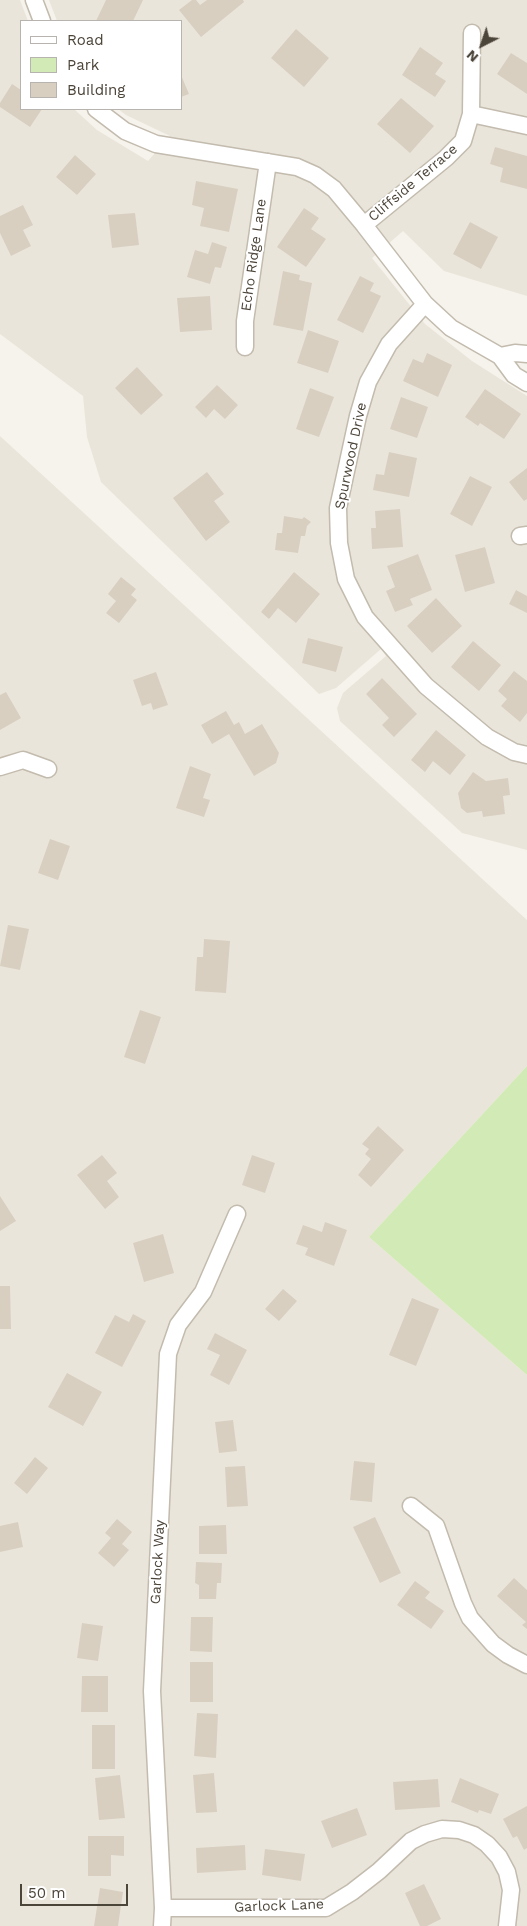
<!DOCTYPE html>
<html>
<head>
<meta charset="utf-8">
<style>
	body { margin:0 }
	#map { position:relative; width:527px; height:1926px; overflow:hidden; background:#f6f3ec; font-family:"Work Sans",sans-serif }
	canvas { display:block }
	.legend { position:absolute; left:20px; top:20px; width:162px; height:90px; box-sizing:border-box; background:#fff; border:1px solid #b7b4b0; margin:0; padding:6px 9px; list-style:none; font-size:15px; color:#4b4439 }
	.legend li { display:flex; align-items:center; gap:10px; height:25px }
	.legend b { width:25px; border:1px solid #b7b4b0 }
	.north { position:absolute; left:457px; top:20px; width:50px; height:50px; -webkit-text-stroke:4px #fff; paint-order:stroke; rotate:221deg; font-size:14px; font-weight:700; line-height:20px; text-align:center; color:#4b4439 }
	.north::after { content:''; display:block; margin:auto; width:18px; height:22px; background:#4b4439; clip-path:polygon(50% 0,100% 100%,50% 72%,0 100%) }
	.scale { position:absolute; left:20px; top:1884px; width:108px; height:22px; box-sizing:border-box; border:2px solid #4b4439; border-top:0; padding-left:6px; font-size:15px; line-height:18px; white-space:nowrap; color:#4b4439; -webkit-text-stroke:4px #fff; paint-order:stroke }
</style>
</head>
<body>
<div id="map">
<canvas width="527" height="1926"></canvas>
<ul class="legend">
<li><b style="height:6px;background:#fff"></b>Road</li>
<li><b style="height:14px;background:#d2eab5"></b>Park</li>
<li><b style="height:14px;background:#d8cfc1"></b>Building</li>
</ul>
<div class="north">N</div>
<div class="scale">50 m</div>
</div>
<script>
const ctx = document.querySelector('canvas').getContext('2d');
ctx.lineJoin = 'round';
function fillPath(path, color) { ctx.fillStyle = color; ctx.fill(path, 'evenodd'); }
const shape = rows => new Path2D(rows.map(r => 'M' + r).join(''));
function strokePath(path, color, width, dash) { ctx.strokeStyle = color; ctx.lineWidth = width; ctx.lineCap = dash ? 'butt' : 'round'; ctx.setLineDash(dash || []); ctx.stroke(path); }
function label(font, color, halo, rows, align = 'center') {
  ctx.font = font + ' "Work Sans",sans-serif'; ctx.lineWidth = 4; ctx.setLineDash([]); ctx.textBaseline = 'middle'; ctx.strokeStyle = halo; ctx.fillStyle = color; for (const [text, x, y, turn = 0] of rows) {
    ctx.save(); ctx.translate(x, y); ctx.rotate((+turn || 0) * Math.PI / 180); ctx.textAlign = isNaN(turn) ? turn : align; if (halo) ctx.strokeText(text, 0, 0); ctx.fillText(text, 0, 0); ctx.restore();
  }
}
fillPath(shape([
	[0,0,20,0,28,21,21,21,21,109,74,109,97,130,148,161,170,136,126,115,118,109,181,109,181,21,57,21,49,0,527,0,527,296,444,271,403,231,372,258,425,324,472,361,527,396,527,850,462,833,340,721,337,708,343,693,386,656,381,649,336,688,319,694,101,482,87,437,83,396,0,334],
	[0,436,527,920,527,1066,369,1237,527,1375,527,1926,0,1926]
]), '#eae5da');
fillPath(shape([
	[527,1066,527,1375,369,1237]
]), '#d2eab5');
fillPath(shape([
	[106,0,143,0,133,21,96,21],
	[192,0,196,0,200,5,207,0,243,0,244,2,201,37,179,10],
	[296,29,329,58,304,87,271,58],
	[420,47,443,63,435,74,446,81,435,97,402,75],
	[511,53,527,63,527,94,497,74],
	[181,75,189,94,181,97],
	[12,84,21,90,21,109,42,109,30,127,0,107,0,103],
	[401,98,434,126,410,153,377,124],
	[495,147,527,156,527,189,500,182,503,168,490,164],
	[75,155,96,174,77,195,56,177],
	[196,181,238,189,229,232,200,226,204,208,192,205],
	[23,205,33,225,23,230,31,246,11,256,0,233,0,216],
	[304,208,319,218,311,229,326,239,306,267,277,247],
	[135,213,139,245,112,248,108,215],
	[470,222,498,237,481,269,453,254],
	[212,242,227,247,221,268,215,267,210,284,187,277,195,250,208,254],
	[283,271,300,275,299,280,312,283,303,331,273,325],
	[360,276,374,283,370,291,381,296,363,333,337,320],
	[210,296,212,330,180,332,177,298],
	[308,330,339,341,328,373,297,363],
	[427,353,452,365,438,397,403,381,413,359,423,363],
	[137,367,163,395,141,415,115,388],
	[217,385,238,405,225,419,214,409,206,418,195,407],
	[310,388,334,397,319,437,296,429],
	[485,389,521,414,504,439,480,423,478,426,465,417],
	[401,397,428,407,417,438,390,429],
	[389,452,417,458,409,497,373,490,376,474,384,475],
	[527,468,527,499,524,501,509,482],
	[207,472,224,494,214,501,230,522,206,541,173,498],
	[470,476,492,487,472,526,450,514],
	[400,509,403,547,372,549,371,528,376,528,375,511],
	[284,516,302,519,304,517,311,522,307,526,305,536,301,536,298,553,275,550,277,533,282,533],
	[485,547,495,583,465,592,455,555],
	[418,554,432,590,410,599,413,605,395,612,386,591,395,587,387,566],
	[294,572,320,594,296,623,278,608,269,619,261,612],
	[121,577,136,589,131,595,137,600,119,623,106,613,116,601,108,594],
	[516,590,527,596,527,613,509,604],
	[436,598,462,626,432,653,407,626],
	[308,638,343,647,336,672,302,663],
	[473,641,501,665,479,691,451,667],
	[514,671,527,681,527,713,520,722,501,706,507,699,498,691],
	[156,672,168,705,153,710,151,703,142,706,133,680],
	[382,678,417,714,394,737,382,725,389,718,366,694],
	[6,692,21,718,0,730,0,695],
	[226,711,234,725,239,722,245,734,262,724,279,753,276,763,254,776,229,734,212,744,201,725],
	[436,730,466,755,450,775,433,761,425,772,411,760],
	[190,766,211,774,203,798,210,800,204,817,176,808],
	[473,772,486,781,508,778,510,795,503,796,505,814,483,817,482,811,467,813,461,808,458,793],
	[50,839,70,846,58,880,38,873],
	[8,925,29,929,20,970,0,966],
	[204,939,230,941,226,993,195,991,197,957,203,957],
	[140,1010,161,1017,145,1064,124,1057],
	[378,1126,404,1150,371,1187,358,1175,371,1159,365,1154,369,1149,362,1144],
	[102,1155,117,1173,107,1181,119,1197,105,1209,77,1175],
	[252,1155,275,1163,265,1193,242,1185],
	[0,1196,16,1221,0,1231],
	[325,1222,347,1230,334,1266,305,1255,308,1248,296,1244,303,1225,322,1232],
	[163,1234,174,1273,144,1282,133,1243],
	[0,1286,10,1286,11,1329,0,1329],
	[283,1289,297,1301,279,1321,265,1309],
	[412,1298,439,1309,416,1366,389,1355],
	[133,1314,146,1321,122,1367,95,1353,115,1315,129,1322],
	[215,1333,247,1350,229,1385,210,1375,220,1355,207,1349],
	[67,1373,102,1392,83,1426,48,1407],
	[233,1420,237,1451,219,1453,215,1422],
	[35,1457,48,1468,27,1494,14,1483],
	[354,1461,375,1463,372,1502,350,1500],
	[245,1466,248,1506,227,1507,225,1467],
	[375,1517,401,1573,380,1583,353,1527],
	[117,1519,132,1532,122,1544,129,1550,114,1567,98,1553,111,1538,105,1533],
	[18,1522,23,1547,0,1552,0,1526],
	[226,1525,227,1554,199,1554,199,1526],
	[196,1562,222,1563,221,1583,217,1583,216,1599,199,1599,199,1585,195,1583],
	[514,1578,527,1590,527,1629,522,1625,526,1622,497,1596],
	[415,1581,430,1592,425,1598,444,1611,431,1629,397,1605],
	[191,1617,213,1617,212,1652,190,1651],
	[82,1623,103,1626,98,1661,77,1658],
	[190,1662,213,1662,213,1702,190,1702],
	[82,1676,108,1676,108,1712,81,1712],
	[197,1713,218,1714,216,1758,194,1756],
	[92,1725,115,1725,115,1769,92,1769],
	[214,1773,217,1812,196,1813,193,1775],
	[120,1775,125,1818,99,1820,95,1778],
	[460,1778,499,1794,491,1814,479,1810,478,1813,451,1802],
	[438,1779,440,1807,395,1810,393,1782],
	[527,1806,527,1848,524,1850,517,1836,513,1838,503,1819],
	[357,1808,367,1835,332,1848,321,1821],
	[88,1836,124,1836,124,1856,111,1855,111,1876,88,1876],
	[245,1845,246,1870,197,1873,196,1848],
	[265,1849,305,1854,301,1881,262,1875],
	[424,1884,441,1919,427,1926,420,1926,405,1893],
	[100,1888,123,1892,118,1926,94,1926]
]), '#d8cfc1');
const street = shape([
	[34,0,42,21],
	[96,109,125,131,156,144,297,167,315,175,334,189,364,225,425,304,451,328,500,356,514,375,527,383],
	[471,114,527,126],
	[364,225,446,158,463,141,471,114,472,33],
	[425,304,389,344,368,382,358,416,338,508,339,543,346,579,365,617,426,686,487,737,514,752,527,755],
	[245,347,245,321,268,162],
	[500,356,515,353,527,354],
	[520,536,527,535],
	[0,767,23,760,48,769],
	[411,1506,436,1526,463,1603,470,1618,493,1644,508,1655,527,1665],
	[163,1908,326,1908,352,1892,379,1871,411,1841,425,1834,442,1829,459,1830,474,1835,487,1844,499,1857,507,1872,511,1890,507,1926],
	[162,1926,163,1908,152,1691,168,1354,178,1325,203,1292,237,1214]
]);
strokePath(street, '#c2bbae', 19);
strokePath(street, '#fff', 16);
label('14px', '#4b4439', '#fff', [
	["Cliffside Terrace",413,183,-40],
	["Echo Ridge Lane",254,255,-82],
	["Spurwood Drive",351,456,-78],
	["Garlock Way",158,1562,-87],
	["Garlock Lane",279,1906,-2]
]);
</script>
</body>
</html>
